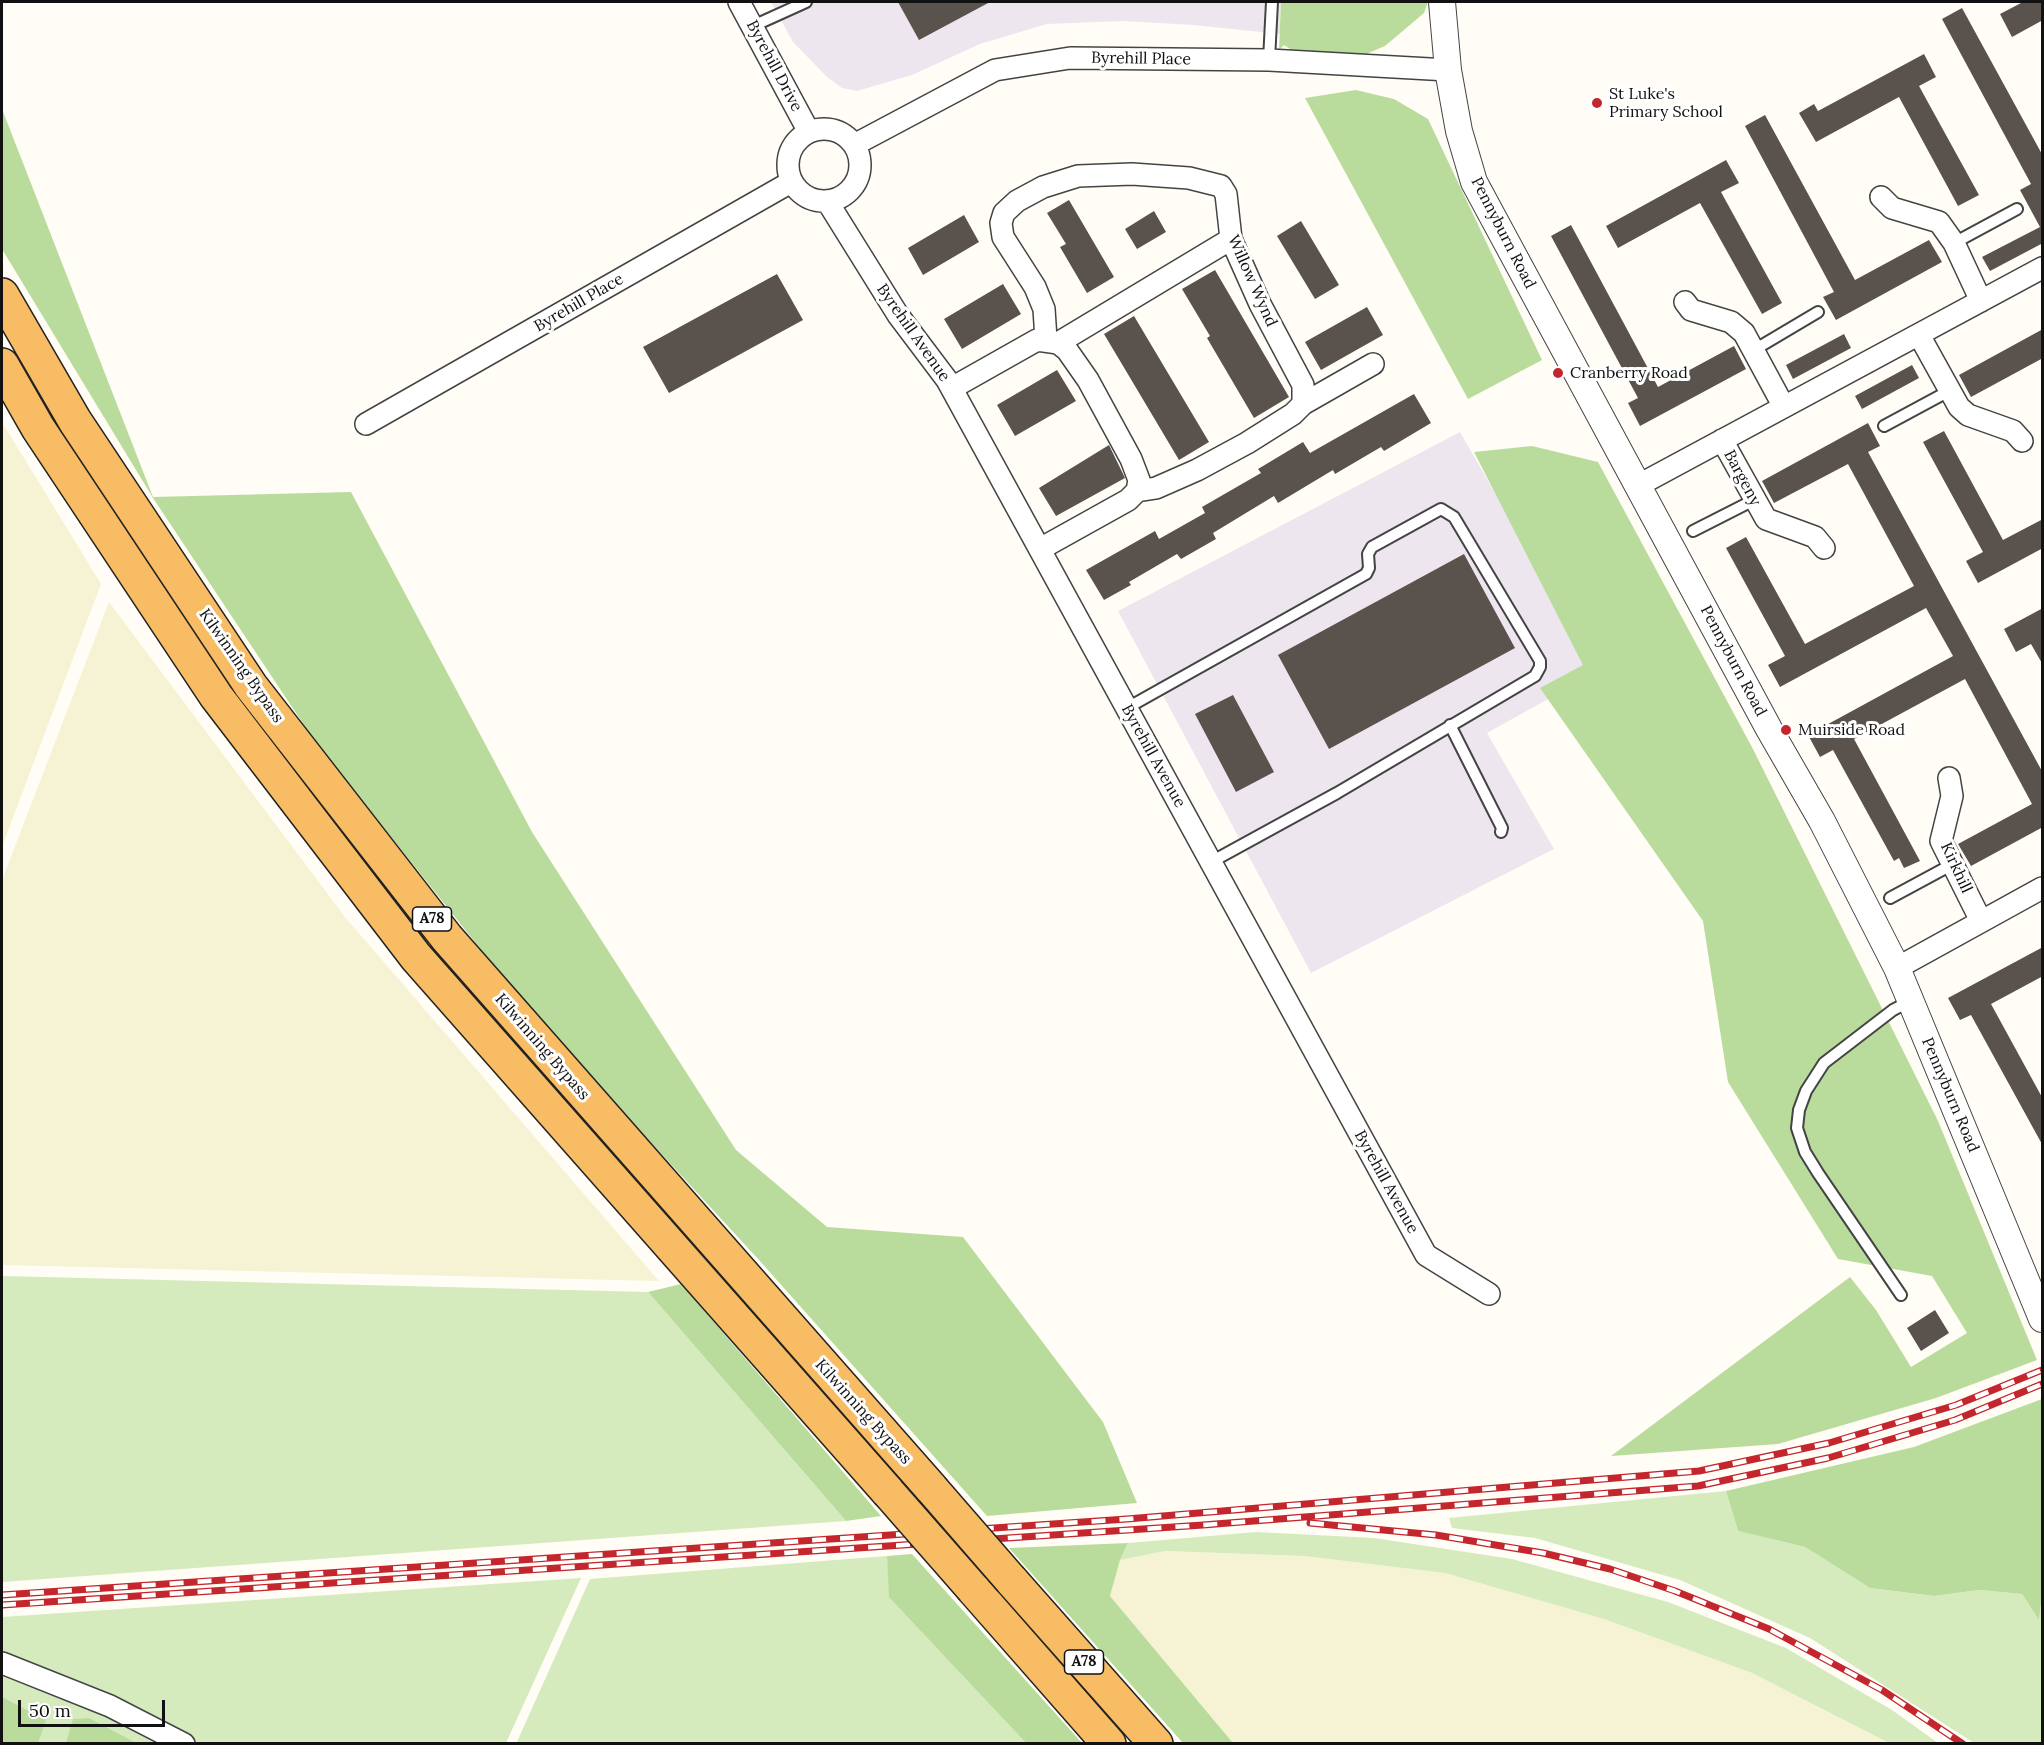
<!DOCTYPE html>
<html>
<head>
<meta charset="utf-8">
<style>
	body { margin:0 }
	#map { position:relative; width:2044px; height:1745px; overflow:hidden; background:#fffdf5; font-family:Lora,serif }
	canvas { display:block }
	.frame { position:absolute; inset:0; border:3px solid #111; pointer-events:none }
	.scale { position:absolute; left:18px; top:1700px; width:147px; height:27px; box-sizing:border-box; border:3px solid #111; border-top:0; padding-left:8px; font-size:18px; line-height:21px; white-space:nowrap; color:#111; -webkit-text-stroke:4px #fff; paint-order:stroke }
</style>
</head>
<body>
<div id="map">
<canvas width="2044" height="1745"></canvas>
<div class="frame"></div>
<div class="scale">50 m</div>
</div>
<script>
const ctx = document.querySelector('canvas').getContext('2d');
ctx.lineJoin = 'round';
function fillPath(path, color) { ctx.fillStyle = color; ctx.fill(path, 'evenodd'); }
const shape = rows => new Path2D(rows.map(r => 'M' + r).join(''));
function strokePath(path, color, width, dash) { ctx.strokeStyle = color; ctx.lineWidth = width; ctx.lineCap = dash ? 'butt' : 'round'; ctx.setLineDash(dash || []); ctx.stroke(path); }
function label(font, color, halo, rows, align = 'center') {
  ctx.font = font + ' Lora,serif'; ctx.lineWidth = 6; ctx.setLineDash([]); ctx.textBaseline = 'middle'; ctx.strokeStyle = halo; ctx.fillStyle = color; for (const [text, x, y, turn = 0] of rows) {
    ctx.save(); ctx.translate(x, y); ctx.rotate((+turn || 0) * Math.PI / 180); ctx.textAlign = isNaN(turn) ? turn : align; if (halo) ctx.strokeText(text, 0, 0); ctx.fillText(text, 0, 0); ctx.restore();
  }
}
fillPath(shape([
	[771,2,1281,2,1280,34,1193,25,1123,21,1047,24,980,44,912,75,857,91,842,88,827,77,793,42],
	[1460,432,1595,667,1548,699,1487,733,1554,849,1311,973,1118,611]
]), '#eee6ef');
fillPath(shape([
	[2,422,101,584,2,847],
	[109,602,345,917,659,1281,2,1265,2,880],
	[1165,1551,1304,1556,1445,1573,1604,1619,1752,1673,1889,1743,1233,1743,1110,1596,1120,1560]
]), '#f6f3d4');
fillPath(shape([
	[2,1276,648,1292,846,1521,2,1582],
	[1726,1491,1738,1531,1805,1547,1870,1588,1934,1596,1979,1590,2022,1594,2039,1620,2042,1598,2042,1743,1974,1743,1810,1638,1680,1580,1535,1538,1452,1528,1449,1518],
	[1256,1532,1374,1538,1512,1559,1668,1602,1786,1648,1892,1710,1938,1743,1889,1743,1752,1673,1604,1619,1445,1573,1304,1556,1165,1551,1120,1560,1128,1543],
	[887,1556,890,1597,1026,1743,516,1744,590,1579],
	[581,1578,506,1743,199,1743,77,1683,2,1652,2,1617],
	[2,1671,87,1706,162,1743,2,1743]
]), '#d5ebbd');
fillPath(shape([
	[1281,2,1428,2,1424,13,1385,46,1359,57,1296,53,1284,45,1279,50],
	[1356,90,1394,99,1428,119,1542,360,1468,399,1305,98],
	[2,109,153,497,351,492,532,832,736,1150,827,1227,963,1237,1103,1422,1137,1503,987,1516,759,1260,530,1011,316,743,153,498,2,249],
	[1532,446,1598,462,1753,749,1938,1121,2037,1360,1936,1398,1778,1444,1611,1456,1850,1277,1876,1310,1911,1367,1967,1333,1932,1276,1838,1259,1728,1082,1703,921,1540,688,1583,665,1474,452],
	[681,1284,881,1516,846,1521,648,1292],
	[2042,1399,2042,1596,2039,1620,2022,1594,1979,1590,1934,1596,1870,1588,1805,1547,1738,1531,1726,1491,1914,1447],
	[1128,1543,1120,1560,1110,1596,1233,1743,1183,1743,1009,1548],
	[912,1554,1082,1743,1026,1743,889,1597,887,1556],
	[2,1697,46,1720,38,1743,2,1743],
	[89,1718,136,1743,66,1743,73,1719]
]), '#b9dc9c');
fillPath(shape([
	[898,2,990,2,919,40],
	[2023,2,2043,2,2043,20,2012,37,2000,14],
	[1962,8,2043,156,2043,243,1990,271,1982,257,2040,227,2020,190,2031,184,1942,19],
	[1924,54,1936,77,1919,86,1979,195,1958,206,1899,97,1816,142,1799,113,1814,104,1818,111],
	[1765,115,1855,280,1929,240,1942,262,1836,320,1823,297,1834,292,1745,126],
	[1726,160,1739,183,1721,192,1782,303,1762,314,1700,203,1618,248,1606,226],
	[1069,200,1114,277,1087,293,1060,247,1066,244,1047,213],
	[1154,211,1166,232,1137,249,1125,229],
	[964,215,979,242,923,275,908,248],
	[1301,221,1339,285,1315,299,1277,236],
	[1571,225,1658,387,1734,346,1746,369,1640,426,1628,403,1638,398,1551,236],
	[1215,270,1289,397,1254,418,1207,338,1210,336,1182,289],
	[777,274,803,320,669,393,643,347],
	[1003,284,1021,314,962,349,944,319],
	[1367,307,1383,335,1321,370,1305,342],
	[1134,316,1209,442,1179,460,1104,334],
	[2043,329,2043,358,1971,397,1959,375],
	[1844,334,1851,348,1793,379,1786,365],
	[1912,365,1919,378,1862,409,1855,396],
	[1057,370,1076,401,1015,436,997,405],
	[1414,394,1431,423,1384,451,1381,447,1335,474,1333,470,1278,503,1274,496,1213,533,1216,539,1181,559,1177,554,1129,582,1131,585,1104,600,1086,570,1155,531,1159,539,1205,513,1202,507,1261,473,1258,469,1303,442,1310,453],
	[1868,423,1880,446,1868,452,2043,773,2043,827,1971,866,1958,844,2032,804,1965,679,1854,739,1920,861,1904,868,1899,858,1894,861,1833,750,1820,757,1808,735,1953,656,1926,608,1780,687,1768,665,1785,656,1726,548,1746,537,1805,644,1914,586,1848,464,1774,503,1762,481],
	[1944,431,2003,540,2043,519,2043,548,1978,583,1966,561,1983,552,1923,442],
	[1109,445,1125,478,1056,516,1039,488],
	[1464,554,1515,648,1329,749,1278,655],
	[2043,608,2043,665,2031,644,2016,652,2004,629],
	[1233,695,1274,772,1236,792,1195,714],
	[2043,947,2043,976,1991,1004,2043,1099,2043,1146,1971,1015,1960,1020,1948,998],
	[1935,1310,1949,1333,1921,1351,1907,1328]
]), '#5a524d');
const service = shape([
	[753,26,806,2],
	[1269,60,1272,2],
	[1954,243,2017,209],
	[1754,350,1818,312],
	[1884,426,1949,391],
	[1693,531,1754,500],
	[1127,708,1366,574,1369,568,1368,554,1372,547,1441,509,1454,517,1540,661,1540,667,1535,676,1337,793,1211,862],
	[1450,725,1502,828,1501,832],
	[1890,898,1953,864],
	[1901,1295,1818,1173,1805,1152,1797,1128,1799,1110,1806,1091,1824,1063,1893,1010,1910,1001]
]);
const minor = shape([
	[739,2,809,132],
	'788 165a36 36 0 1 1 72 0a36 36 0 1 1-72 0Z',
	[854,145,995,70,1070,58,1269,60,1448,70],
	[1881,197,1892,208,1939,222,1954,243,1981,301],
	[827,201,898,315,947,380,1426,1255,1489,1294],
	[1685,302,1691,310,1731,322,1744,333,1784,407],
	[1919,335,1959,407,1968,415,2013,431,2022,441],
	[1046,339,1044,309,1035,287,1003,237,1001,223,1004,213,1017,201,1043,187,1078,176,1132,174,1189,178,1221,186,1226,194,1231,239,1260,304,1303,385,1303,404,1293,414,1247,443,1197,470,1156,488,1137,491],
	[1058,343,1231,239],
	[952,388,1037,340,1058,343,1067,350,1088,380,1131,459,1139,480,1137,491,1128,500,1040,549],
	[1303,404,1373,364],
	[366,424,791,182],
	[1722,440,1766,519,1815,537,1824,548],
	[1639,485,2042,268],
	[1949,778,1952,796,1941,841,1981,921],
	[1897,968,2042,888],
	[2,1663,110,1706,184,1744]
]);
const tertiary = shape([
	[1442,2,1448,70,1459,131,1474,182,1769,729,1822,821,1897,968,2042,1319]
]);
const trunk = shape([
	[2,295,75,421,251,686,447,938,932,1489],
	[2,365,38,428,216,696,416,957,888,1492],
	[1011,1580,1156,1744],
	[973,1589,1109,1744]
]);
strokePath(service, '#444', 14);
strokePath(minor, '#444', 24);
strokePath(tertiary, '#444', 28);
strokePath(trunk, '#222', 36);
strokePath(service, '#fff', 10);
strokePath(minor, '#fff', 21);
strokePath(tertiary, '#fff', 26);
strokePath(trunk, '#f7bc64', 33);
const rail = shape([
	[1310,1523,1436,1535,1543,1553,1610,1569,1675,1591,1769,1629,1882,1690,1963,1744],
	[2,1595,1127,1519,1699,1471,1829,1443,1956,1405,2042,1370],
	[2,1605,1203,1525,1698,1486,1828,1458,1955,1420,2042,1384]
]);
strokePath(rail, '#c4262e', 7);
strokePath(rail, '#fff', 4.5, [14]);
const trunkBridge = shape([
	[932,1489,1011,1580],
	[888,1492,973,1589]
]);
strokePath(trunkBridge, '#222', 36, []);
strokePath(trunkBridge, '#f7bc64', 33);
for (const [x, y, r, color] of [
	[1597,103,6,"#c4262e"],
	[1558,373,6,"#c4262e"],
	[1786,730,6,"#c4262e"]
]) { const dot = new Path2D(); dot.arc(x, y, r, 0, 2 * Math.PI); ctx.fillStyle = color; ctx.fill(dot); strokePath(dot, '#fff', 2); }
for (const [x, y, w] of [
	[432,919,39],
	[1084,1662,39]
]) { const box = new Path2D(); box.roundRect(x - w / 2, y - 12, w, 24, 4.5); ctx.fillStyle = '#fff'; ctx.fill(box); strokePath(box, '#111', 1.5); }
label('bold 15px', '#111', null, [
	["A78",432,919],
	["A78",1084,1662]
]);
label('16px', '#111', '#fff', [
	["Byrehill Place",1141,59,1],
	["Byrehill Drive",774,66,62],
	["Pennyburn Road",1503,233,63],
	["Willow Wynd",1252,281,66],
	["Byrehill Place",579,303,-30],
	["Byrehill Avenue",913,333,55],
	["Bargeny",1742,478,62],
	["Pennyburn Road",1733,661,62],
	["Kilwinning Bypass",241,666,55],
	["Byrehill Avenue",1153,756,61],
	["Kirkhill",1956,868,65],
	["Kilwinning Bypass",542,1047,49],
	["Pennyburn Road",1950,1095,67],
	["Byrehill Avenue",1386,1182,61],
	["Kilwinning Bypass",863,1412,48]
]);
label('16px', '#111', '#fff', [
	["St Luke's",1609,94],
	["Primary School",1609,112],
	["Cranberry Road",1570,373],
	["Muirside Road",1798,730]
], 'left');
</script>
</body>
</html>
